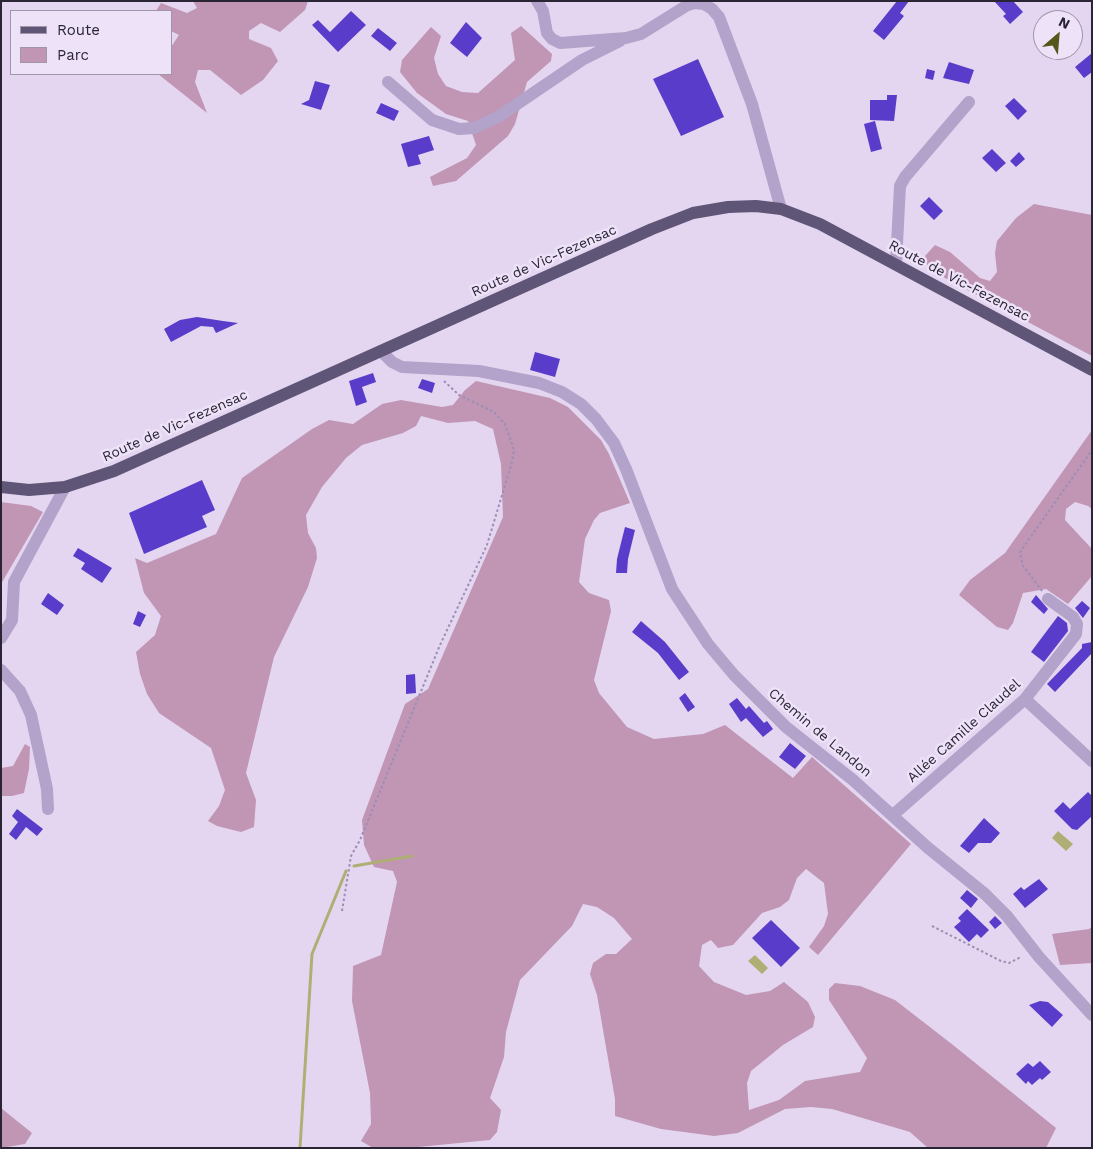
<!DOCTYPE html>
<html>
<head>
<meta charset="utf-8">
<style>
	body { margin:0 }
	#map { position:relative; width:1093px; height:1149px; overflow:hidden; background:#e4d6f1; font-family:"Work Sans",sans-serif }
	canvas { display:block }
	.frame { position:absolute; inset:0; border:2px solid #292534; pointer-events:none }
	.legend { position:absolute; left:10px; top:10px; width:162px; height:65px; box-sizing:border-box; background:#eee2f9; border:1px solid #9f96aa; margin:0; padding:6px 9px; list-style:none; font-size:15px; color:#292534 }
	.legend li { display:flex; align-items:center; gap:10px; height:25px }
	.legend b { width:25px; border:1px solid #9f96aa }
	.north { position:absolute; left:1033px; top:10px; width:50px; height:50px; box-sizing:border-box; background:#eee2f9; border:1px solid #9f96aa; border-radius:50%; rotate:27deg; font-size:14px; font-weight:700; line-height:20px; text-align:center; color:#292534 }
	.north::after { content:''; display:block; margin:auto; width:18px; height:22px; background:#54561a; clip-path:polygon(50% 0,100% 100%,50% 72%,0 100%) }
</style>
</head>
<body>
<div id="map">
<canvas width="1093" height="1149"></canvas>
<div class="frame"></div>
<ul class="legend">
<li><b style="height:6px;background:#5f5576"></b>Route</li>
<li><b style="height:14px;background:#c096b4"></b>Parc</li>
</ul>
<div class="north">N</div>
</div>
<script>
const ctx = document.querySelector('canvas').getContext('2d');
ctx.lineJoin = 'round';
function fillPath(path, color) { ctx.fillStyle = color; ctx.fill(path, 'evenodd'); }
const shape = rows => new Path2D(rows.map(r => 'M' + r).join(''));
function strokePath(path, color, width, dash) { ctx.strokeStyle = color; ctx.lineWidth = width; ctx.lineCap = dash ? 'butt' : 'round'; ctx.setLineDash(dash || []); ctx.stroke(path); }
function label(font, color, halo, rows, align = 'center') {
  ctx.font = font + ' "Work Sans",sans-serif'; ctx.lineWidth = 5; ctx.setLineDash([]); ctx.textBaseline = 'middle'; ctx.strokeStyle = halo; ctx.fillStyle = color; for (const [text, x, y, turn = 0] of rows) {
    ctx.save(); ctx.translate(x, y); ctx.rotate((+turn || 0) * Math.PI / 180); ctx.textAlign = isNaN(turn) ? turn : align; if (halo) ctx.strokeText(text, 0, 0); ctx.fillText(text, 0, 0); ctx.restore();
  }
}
fillPath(shape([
	[193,1,308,1,305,10,280,32,261,23,249,31,249,39,271,48,278,61,263,80,241,95,210,70,198,70,195,82,207,113,158,74,171,74,171,47,179,35,171,31,171,11,156,11,161,3,187,13,197,8],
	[521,26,552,54,551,61,527,82,515,124,508,136,456,181,433,186,430,177,467,158,476,145,468,121,446,114,417,93,400,72,402,60,431,27,441,36,434,58,438,74,446,86,462,92,478,93,515,60,511,33],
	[1034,204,1092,215,1092,356,928,269,925,256,935,245,950,252,980,278,990,281,997,272,995,253,997,241,1016,218],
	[476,381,550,398,568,407,601,440,609,454,630,503,600,513,594,520,585,539,579,582,589,593,609,600,611,611,594,680,599,693,627,727,654,739,703,734,725,725,793,778,812,757,911,844,818,955,809,947,824,926,828,914,824,883,806,869,797,878,789,900,780,907,762,913,733,945,718,948,711,940,702,945,699,966,714,982,746,995,770,991,784,982,808,1002,815,1017,813,1027,783,1045,751,1071,747,1083,749,1110,779,1100,805,1081,860,1072,867,1058,829,1000,829,989,835,983,860,986,895,1000,953,1045,1056,1128,1046,1148,928,1148,910,1132,832,1109,811,1107,785,1109,738,1133,714,1136,661,1129,615,1116,615,1099,597,995,590,974,593,963,606,954,616,954,632,939,614,918,597,907,583,904,572,926,520,980,506,1032,504,1057,490,1098,501,1110,497,1132,490,1140,408,1148,373,1148,361,1141,371,1124,370,1093,352,1001,353,966,381,955,397,882,393,871,374,867,364,845,362,820,405,704,428,689,503,517,501,464,493,429,475,421,448,423,421,416,416,426,403,433,362,445,346,458,322,487,306,515,308,533,316,548,317,558,308,587,274,657,246,773,256,800,254,827,241,832,217,826,208,821,219,806,225,790,211,748,159,713,147,694,140,674,136,652,155,635,161,616,144,593,135,558,147,563,216,534,242,478,312,429,329,420,353,424,382,404,401,400,442,407,453,405,465,390],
	[1092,430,1092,509,1088,506,1075,502,1066,509,1065,520,1092,549,1092,576,1068,604,1046,589,1023,593,1013,623,1008,630,997,627,959,595,970,580,1005,553],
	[1,502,31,506,43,512,1,584],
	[25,744,30,747,29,769,24,793,12,796,1,796,1,768,13,766],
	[1092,927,1092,963,1060,965,1052,934,1089,929],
	[1,1108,32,1133,25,1144,1,1148]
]), '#c096b4');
fillPath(shape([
	[1058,831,1073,844,1066,851,1052,838],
	[755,955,768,968,762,974,748,961]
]), '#afaf75');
strokePath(shape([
	[354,866,412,856],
	[300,1148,312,954,346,871]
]), '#afaf75', 3);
fillPath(shape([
	[897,1,909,1,900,13,904,16,884,40,873,31],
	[994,1,1013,1,1023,12,1010,24,1003,16,1006,14],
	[351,11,366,25,338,52,312,25,318,20,330,32],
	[466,22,482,38,467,57,450,43],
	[378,28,397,43,390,51,371,36],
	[1092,53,1092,72,1084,78,1075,67],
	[698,59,724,117,681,136,653,79],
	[949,62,974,70,969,84,943,78],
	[927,69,935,71,933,80,925,78],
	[315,81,330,85,321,110,301,104,309,100],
	[887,95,897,95,894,121,870,120,870,100,887,100],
	[1014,98,1027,111,1018,120,1005,106],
	[381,103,399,111,394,121,376,113],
	[875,121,882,149,871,152,864,124],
	[429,136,434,150,418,155,421,164,408,167,401,144],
	[992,149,1006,163,996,172,982,158],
	[1019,152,1025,159,1016,167,1010,161],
	[929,197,943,211,934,220,920,206],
	[197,317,223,321,238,323,216,333,213,327,201,326,171,342,164,329,180,320],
	[535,352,560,359,555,377,530,370],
	[373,373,376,382,362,387,367,402,356,406,349,381],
	[422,379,435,383,432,393,418,388],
	[202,480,215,510,202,516,207,527,144,554,129,513],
	[625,527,635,530,628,559,627,573,616,573,617,559],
	[78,548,112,568,102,583,81,569,85,563,73,556],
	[48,593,64,605,57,615,41,604],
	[1036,595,1048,609,1044,614,1031,602],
	[1082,601,1090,608,1083,618,1075,608],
	[138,611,146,615,140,627,133,624],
	[1058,616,1067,623,1068,631,1044,662,1031,652],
	[641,621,665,642,689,672,679,680,658,653,632,632],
	[1092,642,1092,653,1055,692,1047,684,1082,648,1082,644],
	[415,674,416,693,406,694,406,675],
	[685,693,695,707,688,712,679,698],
	[737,698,746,709,749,706,764,723,767,721,773,729,763,737,746,718,741,722,729,704],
	[790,743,806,756,795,769,779,757],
	[1088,792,1092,796,1092,816,1077,830,1072,829,1054,811,1063,802,1070,809],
	[17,809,43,829,37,836,26,827,16,840,9,834,18,822,12,816],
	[984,818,1000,833,991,843,978,843,969,853,960,846],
	[1039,879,1048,889,1025,908,1013,894,1021,887,1024,890],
	[967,890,978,899,971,908,960,898],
	[967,909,989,930,981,938,977,934,969,942,954,927,961,921,958,918],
	[995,916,1002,923,995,929,989,922],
	[771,920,800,948,781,967,752,938],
	[1040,1001,1048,1002,1063,1015,1052,1027,1029,1005],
	[1040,1061,1051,1072,1042,1080,1040,1078,1032,1085,1028,1081,1026,1084,1016,1074,1028,1063,1033,1067]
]), '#593cca');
strokePath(shape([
	[1042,591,1023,566,1020,552,1092,450],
	[342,911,351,856,360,840,440,645,487,545,512,462,514,450,505,424,494,412,459,395,444,381],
	[932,926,1001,961,1009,963,1021,957]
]), '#9c8db5', 2, [2.5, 2.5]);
strokePath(shape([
	[537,1,543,11,547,33,552,39,560,43,626,38,641,34,686,6,694,3,704,4,712,9,719,17,752,104,781,209],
	[388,82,432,120,459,129,474,128,498,117,582,60,620,41],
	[896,263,900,186,905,177,969,102],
	[381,351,392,362,402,367,479,371,539,383,562,392,581,404,596,419,614,443,626,469,672,589,708,644,734,675,786,727,853,780,927,847,985,894,1007,916,1039,957,1092,1015],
	[1,638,12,620,14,582,65,487],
	[1,670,20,691,31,715,47,789,48,809],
	[1025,699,1092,761],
	[893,815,1025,699,1076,634,1077,624,1073,617,1048,599]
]), '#b3a2c9', 12);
strokePath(shape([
	[1,487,29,490,65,487,114,471,652,229,693,213,728,207,756,206,781,209,820,224,1092,370]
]), '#5f5576', 12);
label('14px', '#292534', '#eee2f9', [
	["Route de Vic-Fezensac",544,261,-24],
	["Route de Vic-Fezensac",959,281,28],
	["Route de Vic-Fezensac",175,426,-24],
	["Allée Camille Claudel",964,731,-42],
	["Chemin de Landon",820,733,40]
]);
</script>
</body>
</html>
